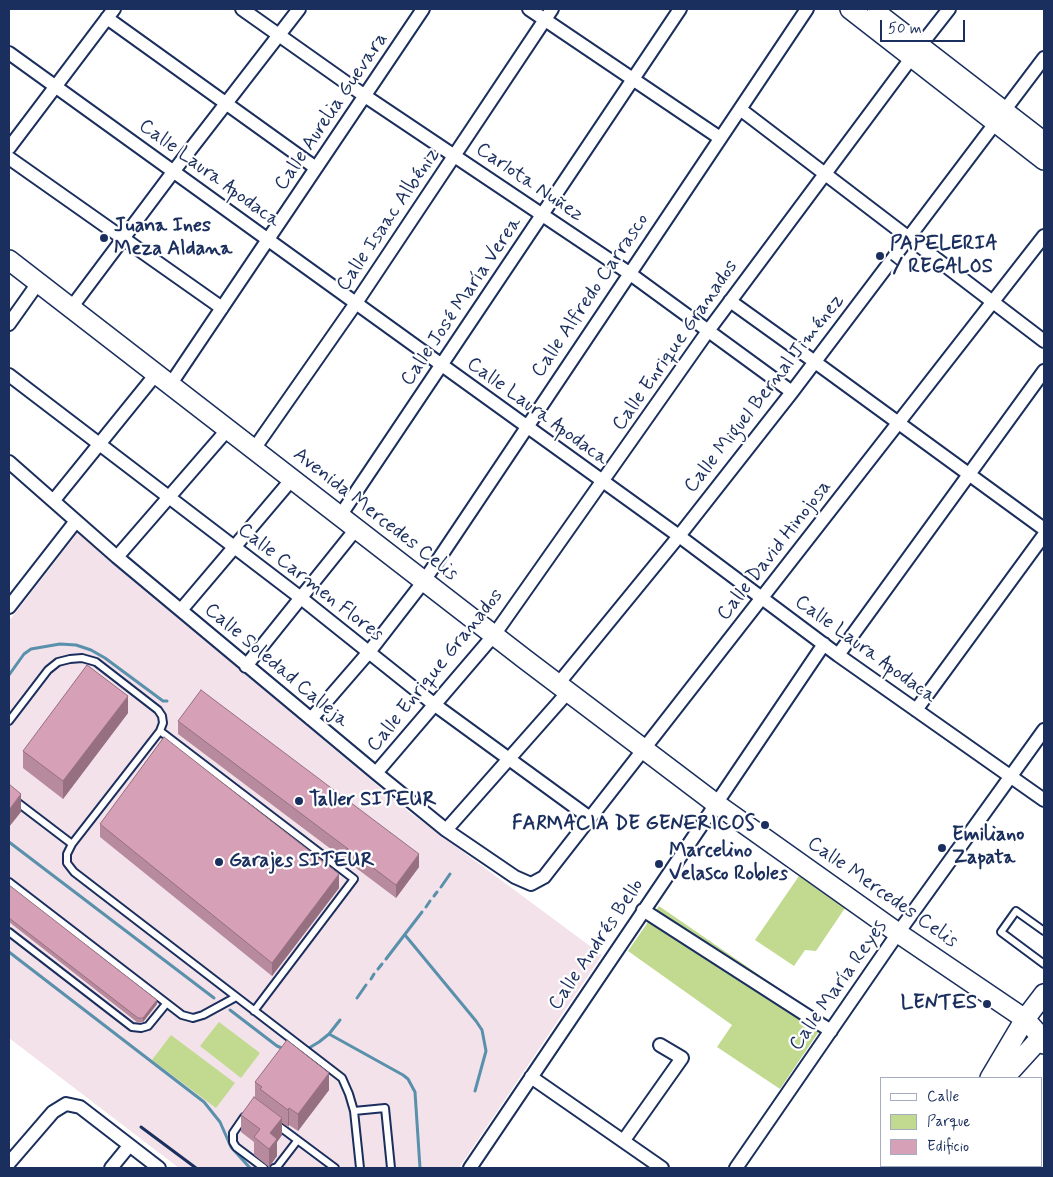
<!DOCTYPE html>
<html>
<head>
<meta charset="utf-8">
<style>
	body { margin:0 }
	#map { position:relative; width:1053px; height:1177px; overflow:hidden; background:#fff; font-family:Mynerve,sans-serif }
	canvas { display:block }
	.frame { position:absolute; inset:0; border:10px solid #1b2f5e; pointer-events:none }
	.legend { position:absolute; left:880px; top:1077px; width:162px; height:90px; box-sizing:border-box; background:#fff; border:1px solid #a4acbf; margin:0; padding:6px 9px; list-style:none; font-size:15px; color:#1b2f5e }
	.legend li { display:flex; align-items:center; gap:10px; height:25px }
	.legend b { width:25px; border:1px solid #a4acbf }
	.scale { position:absolute; left:880px; top:20px; width:85px; height:22px; box-sizing:border-box; border:2px solid #1b2f5e; border-top:0; padding-left:6px; font-size:15px; line-height:18px; white-space:nowrap; color:#1b2f5e; -webkit-text-stroke:4px #fff; paint-order:stroke }
</style>
</head>
<body>
<div id="map">
<canvas width="1053" height="1177"></canvas>
<div class="frame"></div>
<ul class="legend">
<li><b style="height:6px;background:#fff"></b>Calle</li>
<li><b style="height:14px;background:#c2da90"></b>Parque</li>
<li><b style="height:14px;background:#d6a0b7"></b>Edificio</li>
</ul>
<div class="scale">50 m</div>
</div>
<script>
const ctx = document.querySelector('canvas').getContext('2d');
ctx.lineJoin = 'round';
function fillPath(path, color) { ctx.fillStyle = color; ctx.fill(path, 'evenodd'); }
const shape = rows => new Path2D(rows.map(r => 'M' + r).join(''));
function strokePath(path, color, width, dash) { ctx.strokeStyle = color; ctx.lineWidth = width; ctx.lineCap = dash ? 'butt' : 'round'; ctx.setLineDash(dash || []); ctx.stroke(path); }
function label(font, color, halo, rows, align = 'center') {
  ctx.font = font + ' Mynerve,sans-serif'; ctx.lineWidth = 4.5; ctx.setLineDash([]); ctx.textBaseline = 'middle'; ctx.strokeStyle = halo; ctx.fillStyle = color; for (const [text, x, y, turn = 0] of rows) {
    ctx.save(); ctx.translate(x, y); ctx.rotate((+turn || 0) * Math.PI / 180); ctx.textAlign = isNaN(turn) ? turn : align; if (halo) ctx.strokeText(text, 0, 0); ctx.fillText(text, 0, 0); ctx.restore();
  }
}
fillPath(shape([
	[82,527,132,579,408,811,602,955,459,1168,179,1168,9,1038,9,621]
]), '#f3e2e9');
fillPath(shape([
	[799,876,845,908,816,951,805,950,794,966,755,940],
	[659,906,826,1021,780,1089,717,1047,732,1025,628,951],
	[219,1022,260,1053,241,1078,200,1046],
	[171,1035,235,1083,216,1108,152,1060]
]), '#c2da90');
strokePath(shape([
	[9,675,24,654,31,649,60,644,76,645,91,650,105,658,163,701,167,701],
	[9,842,214,998],
	[441,887,450,874],
	[434,896,437,892],
	[426,907,430,901],
	[405,935,476,1021,482,1030,486,1051,475,1091],
	[9,952,204,1102,220,1122,231,1147,250,1168],
	[386,959,422,912],
	[378,969,382,964],
	[371,979,374,974],
	[357,998,366,985],
	[230,1010,277,1046,284,1049],
	[329,1034,403,1075,408,1079,415,1092,420,1168],
	[309,1048,319,1042,329,1034,340,1020]
]), '#5990ab', 3);
const lane = shape([
	[9,721,48,670,58,662,70,659,82,658,96,662,158,710,162,716,163,723,160,731,72,844,67,854,67,863,74,872,342,1078,349,1094,354,1111,360,1168],
	[160,731,354,879,254,1011],
	[9,796,72,844],
	[9,882,182,1015,193,1018,203,1015,236,997],
	[1044,931,1016,911,1001,932,1044,964],
	[9,932,132,1027,141,1028,148,1026,166,1004],
	[354,1111,385,1108,391,1168],
	[244,1117,233,1133,233,1142,236,1147,264,1168],
	[276,1124,335,1168],
	[274,1168,277,1167,297,1141]
]);
const street = shape([
	[242,9,365,96,629,273,792,392],
	[529,9,720,138],
	[107,18,316,168],
	[920,46,949,9],
	[9,53,679,536,838,655,1044,800],
	[740,109,1044,341],
	[1004,111,1044,58],
	[9,148,114,9],
	[9,158,222,308],
	[730,301,815,362,1044,529],
	[71,308,173,172,299,9],
	[9,324,38,283],
	[9,375,301,598,435,705,590,818],
	[170,385,423,9],
	[254,449,356,303,552,9],
	[9,462,117,557,376,773,446,830,515,877,531,884,544,877,1044,236],
	[54,500,156,374],
	[340,516,680,9],
	[117,557,228,429],
	[9,607,76,521],
	[181,610,292,479],
	[838,655,1044,371],
	[246,666,356,529],
	[558,684,679,536,792,392,996,122],
	[916,710,1044,535],
	[311,719,369,652,424,581,807,9],
	[376,773,494,635,708,331,912,57],
	[446,830,568,692],
	[643,910,831,1031],
	[531,1077,662,1168],
	[624,1140,682,1058,660,1045],
	[9,1163,53,1112,66,1104,80,1107,159,1168],
	[111,1168,129,1146],
	[470,1168,824,644],
	[736,1168,898,933,1044,730]
]);
const secondary = shape([
	[850,9,1044,160],
	[877,13,1044,142],
	[9,260,526,660,715,803,898,933,1025,1019,1041,1037,1044,1044],
	[990,1078,1025,1019,1044,994],
	[1004,1078,1044,1034],
	[932,1168,933,1166]
]);
strokePath(lane, '#1b2f5e', 10);
strokePath(street, '#1b2f5e', 16);
strokePath(secondary, '#1b2f5e', 22);
strokePath(lane, '#fff', 6);
strokePath(street, '#fff', 12);
strokePath(secondary, '#fff', 19);
strokePath(shape([
	[141,1127,196,1168]
]), '#1b2f5e', 3);
fillPath(shape([
	[128,713,63,799,23,768,23,751],
	[178,721,419,867,396,898,178,734],
	[100,824,339,888,272,976,100,837],
	[9,885,157,1004,143,1022,138,1023,9,922],
	[255,1082,329,1090,298,1131,289,1125,288,1127,282,1123,282,1135,277,1142,277,1156,269,1167,254,1155,254,1142,241,1132,241,1115,255,1098]
]), '#b88a9d');
fillPath(shape([
	[128,696,128,713,63,799,63,781],
	[21,794,21,812,9,827,9,810],
	[419,854,419,867,396,898,396,885],
	[339,874,339,888,272,976,272,963],
	[157,1000,157,1004,143,1022,143,1018],
	[329,1073,329,1090,298,1131,298,1114],
	[289,1108,289,1125,288,1127,288,1110],
	[282,1118,282,1135,277,1142,277,1156,269,1167,269,1149,270,1133]
]), '#967080');
const building = shape([
	[87,665,128,696,63,781,23,751,87,665],
	[201,690,419,854,396,885,178,721,201,690],
	[164,737,339,874,272,963,100,824,164,737],
	[9,784,21,794,9,810,9,784],
	[9,885,157,1000,143,1018,138,1018,9,918,9,885],
	[287,1040,329,1073,298,1114,289,1108,288,1110,260,1089,262,1087,255,1082,287,1040],
	[254,1097,282,1118,270,1133,277,1139,269,1149,254,1137,260,1129,241,1115,254,1097]
]);
fillPath(building, '#d6a0b7');
strokePath(building, '#967080', 1);
for (const [x, y, r, color] of [
	[104,238,5,"#1b2f5e"],
	[880,256,5,"#1b2f5e"],
	[299,801,5,"#1b2f5e"],
	[765,825,5,"#1b2f5e"],
	[942,848,5,"#1b2f5e"],
	[219,862,5,"#1b2f5e"],
	[659,864,5,"#1b2f5e"],
	[987,1004,5,"#1b2f5e"]
]) { const dot = new Path2D(); dot.arc(x, y, r, 0, 2 * Math.PI); ctx.fillStyle = color; ctx.fill(dot); strokePath(dot, '#fff', 2); }
label('20px', '#1b2f5e', '#fff', [
	["Calle Aurelia Guevara",332,112,-56],
	["Calle Laura Apodaca",209,174,36],
	["Carlota Nuñez",529,183,34],
	["Calle Isaac Albéniz",389,220,-56],
	["Calle Alfredo Carrasco",591,296,-56],
	["Calle José María Verea",462,302,-56],
	["Calle Enrique Granados",676,346,-55],
	["Calle Miguel Bernal Jiménez",765,394,-52],
	["Calle Laura Apodaca",537,412,36],
	["Avenida Mercedes Celis",375,515,38],
	["Calle David Hinojosa",775,551,-52],
	["Calle Carmen Flores",310,583,38],
	["Calle Laura Apodaca",865,650,36],
	["Calle Soledad Calleja",276,666,40],
	["Calle Enrique Granados",436,671,-51],
	["Calle Mercedes Celis",882,893,35],
	["Calle Andrés Bello",597,945,-56],
	["Calle María Reyes",839,986,-55]
]);
label('bold 20px', '#1b2f5e', '#fff', [
	["Juana Ines",114,227],
	["Meza Aldana",114,250],
	["PAPELERIA",890,245],
	["Y REGALOS",890,268],
	["Taller SITEUR",309,801],
	["FARMACIA DE GENERICOS",755,825,"right"],
	["Emiliano",952,836],
	["Zapata",952,859],
	["Marcelino",669,852],
	["Velasco Robles",669,875],
	["Garajes SITEUR",229,862],
	["LENTES",977,1004,"right"]
], 'left');
</script>
</body>
</html>
